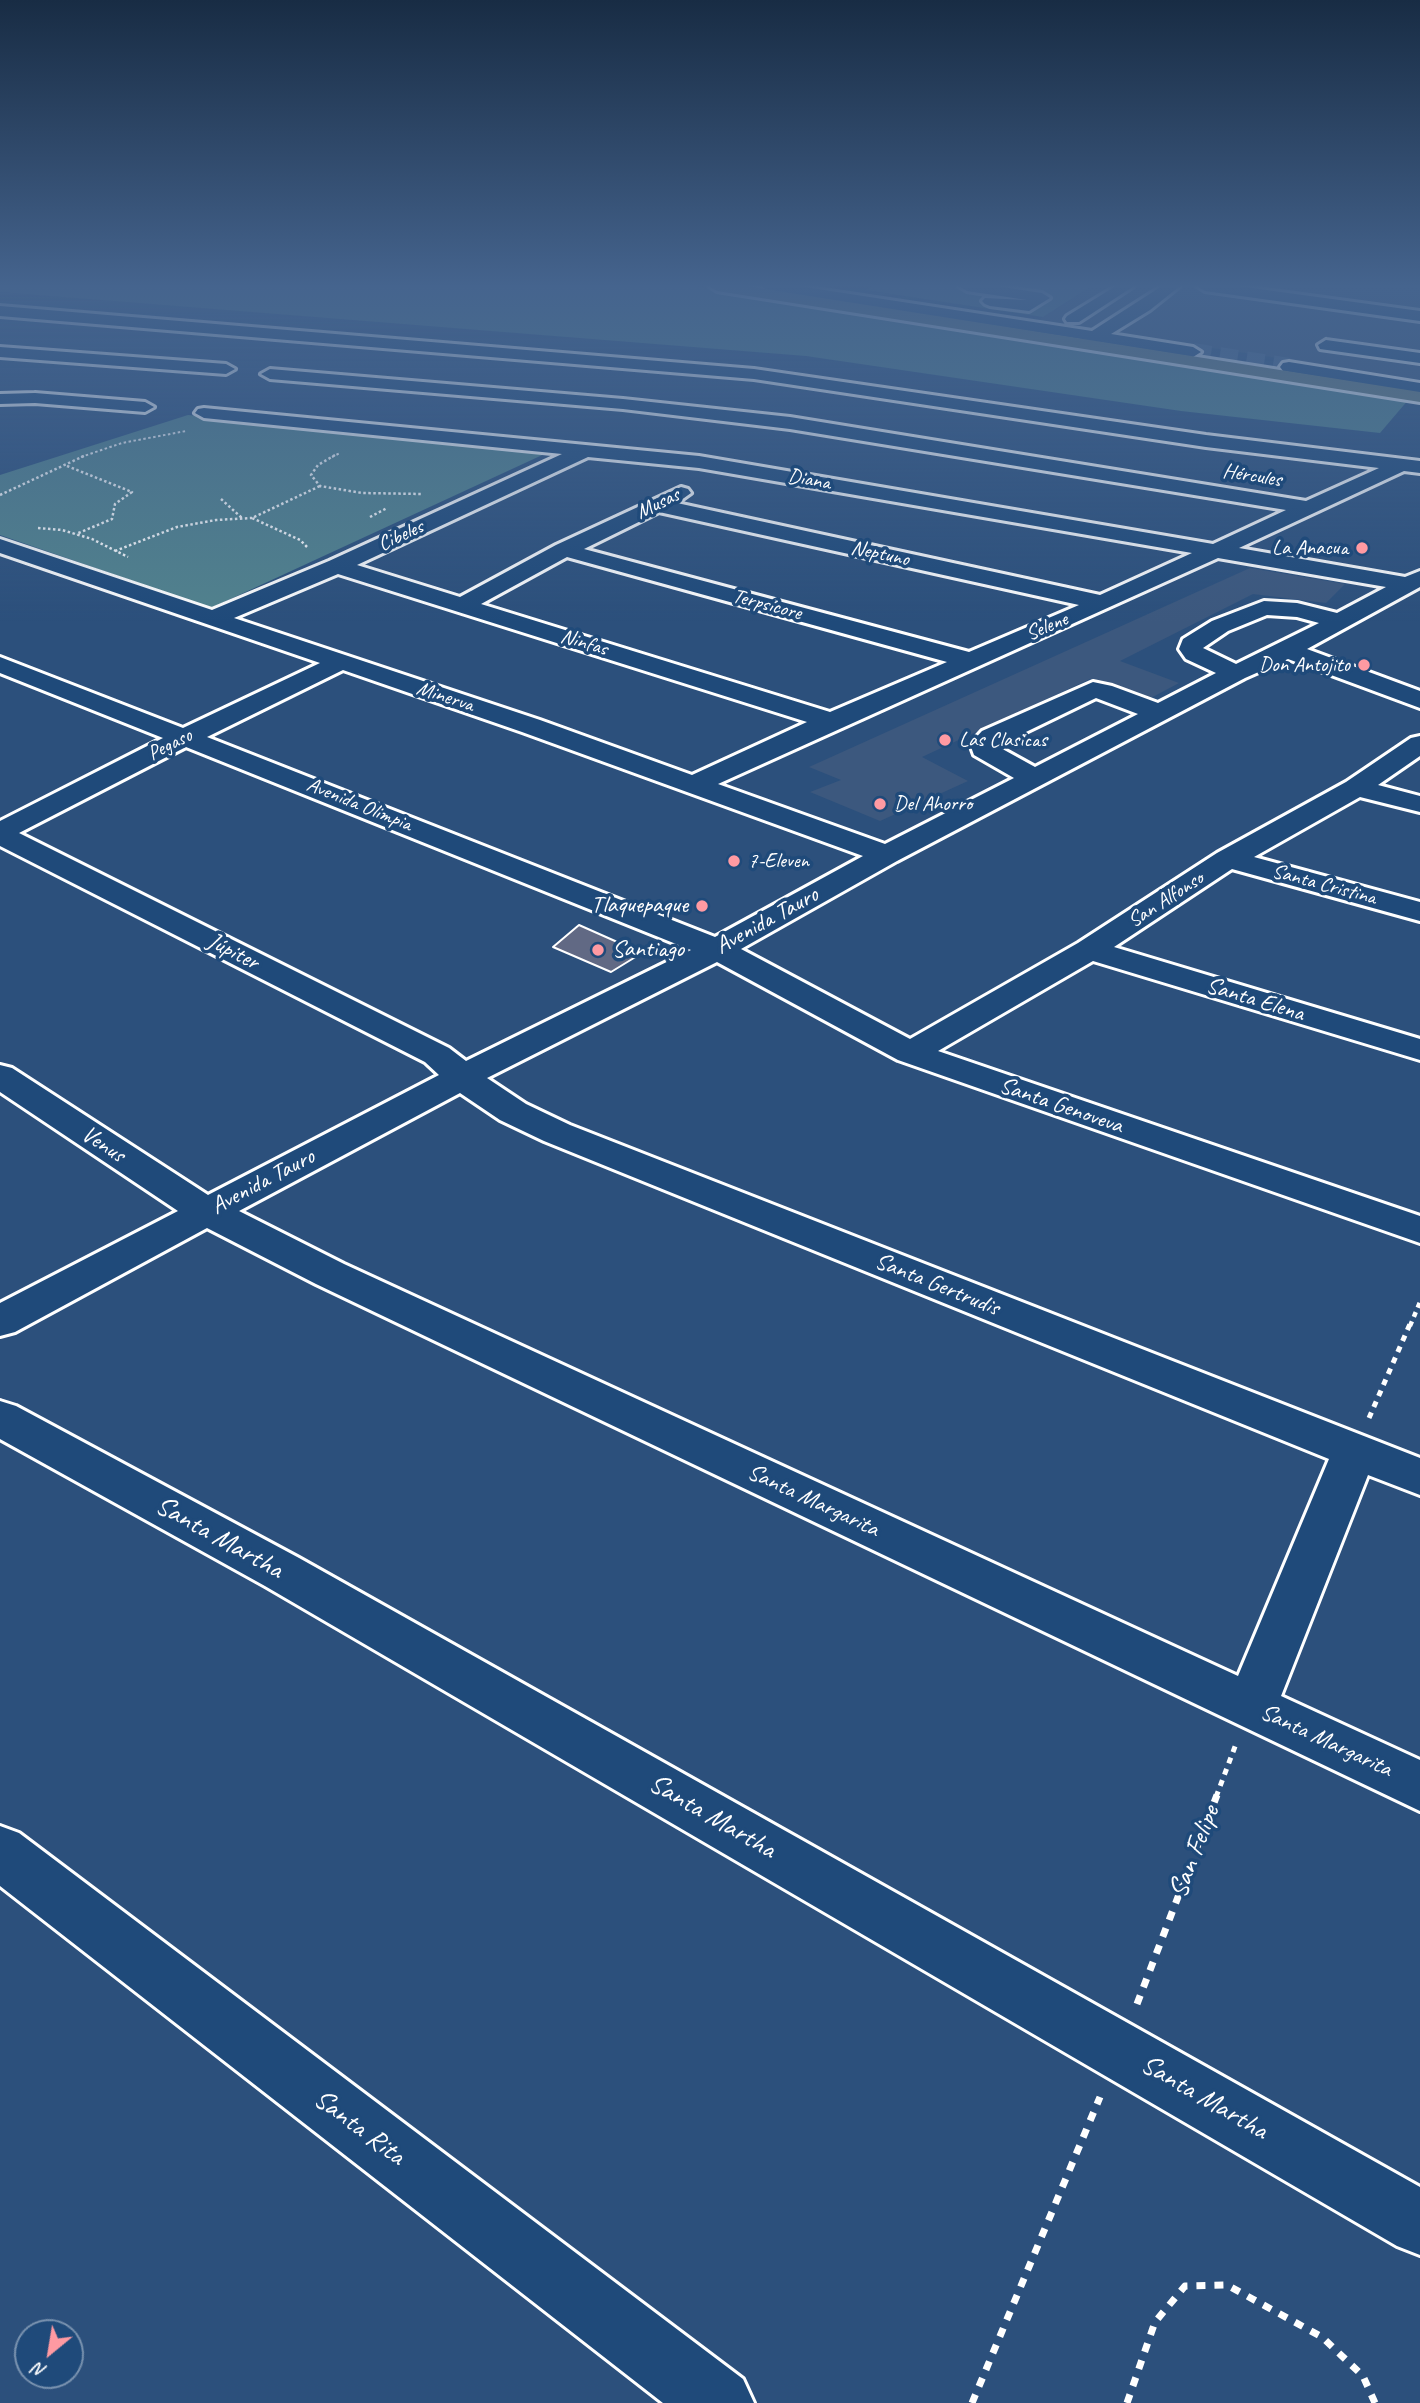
<!DOCTYPE html>
<html>
<head>
<meta charset="utf-8">
<style>
	body { margin:0 }
	#map { position:relative; width:1420px; height:2403px; overflow:hidden; background:#2c507c; font-family:Caveat,sans-serif }
	canvas { display:block }
	.north { position:absolute; left:14px; top:2319px; width:70px; height:70px; box-sizing:border-box; background:#1f4a7a; border:2px solid #7992af; border-radius:50%; rotate:210deg; font-size:19px; font-weight:700; line-height:28px; text-align:center; color:#fff }
	.north::after { content:''; display:block; margin:auto; width:24px; height:32px; background:#ff9aa2; clip-path:polygon(50% 0,100% 100%,50% 72%,0 100%) }
</style>
</head>
<body>
<div id="map">
<canvas width="1420" height="2403"></canvas>
<div class="north">N</div>
</div>
<script>
const ctx = document.querySelector('canvas').getContext('2d');
ctx.lineJoin = 'round';
function fillPath(path, color) { ctx.fillStyle = color; ctx.fill(path, 'evenodd'); }
const shape = rows => new Path2D(rows.map(r => 'M' + r).join(''));
function strokePath(path, color, width, dash) { ctx.strokeStyle = color; ctx.lineWidth = width; ctx.lineCap = dash ? 'butt' : 'round'; ctx.setLineDash(dash || []); ctx.stroke(path); }
function label(font, color, halo, rows, align = 'center') {
  ctx.font = font + ' Caveat,sans-serif'; ctx.lineWidth = 7; ctx.setLineDash([]); ctx.textBaseline = 'middle'; ctx.strokeStyle = halo; ctx.fillStyle = color; for (const [text, x, y, turn = 0] of rows) {
    ctx.save(); ctx.translate(x, y); ctx.rotate((+turn || 0) * Math.PI / 180); ctx.textAlign = isNaN(turn) ? turn : align; if (halo) ctx.strokeText(text, 0, 0); ctx.fillText(text, 0, 0); ctx.restore();
  }
}
fillPath(shape([
	[1092,286,1420,286,1420,380,1037,321],
	[1250,568,1345,584,1326,603,1253,594,1120,661,1179,683,1149,699,1090,679,922,757,968,781,880,821,810,792,841,780,809,767]
]), '#3c587e');
fillPath(shape([
	[0,286,692,286,1409,399,1380,433,1181,411,806,356,0,292],
	[873,286,1092,286,1043,317,865,290],
	[188,415,551,451,211,608,0,535,0,475]
]), '#51828d');
const building = shape([
	[579,925,642,953,611,972,553,947,579,925]
]);
fillPath(building, '#616984');
strokePath(building, '#fff', 2);
strokePath(shape([
	[1193,352,1289,367]
]), '#4c6a90', 18, [18, 9]);
const minor = shape([
	[761,286,798,286,1092,331,1162,286,1180,286,1150,310,1111,334,1193,347,1201,352,1193,357,1098,342,1085,348,1077,343,1080,339,769,291,761,286],
	[959,286,995,286,1042,293,1050,298,1029,311,990,306,985,304,982,301,985,298,1027,300,967,291,959,286],
	[1116,286,1134,286,1079,322,1067,322,1065,319,1067,316,1116,286],
	[1197,286,1237,286,1420,311,1420,321,1205,291,1197,286],
	[0,306,754,369,1206,435,1420,461,1420,473,1404,471,1239,548,1405,577,1420,571,1420,587,1307,649,1420,691,1420,708,1288,659,1245,678,897,861,741,949,910,1039,1078,943,1217,853,1346,782,1411,738,1420,736,1420,756,1378,785,1420,796,1420,812,1360,797,1254,857,1420,902,1420,921,1232,869,1114,947,1420,1039,1420,1060,1093,961,938,1051,1420,1216,1420,1243,898,1060,717,962,487,1078,526,1104,570,1125,1420,1458,1420,1495,1368,1475,1281,1696,1420,1760,1420,1811,316,1284,207,1228,15,1332,0,1336,0,1303,178,1211,0,1092,0,1065,12,1068,208,1195,439,1075,425,1062,0,846,0,821,163,738,0,673,0,657,183,728,320,663,0,553,0,539,212,610,329,561,562,454,204,418,195,413,198,409,204,408,699,456,1213,544,1286,510,790,429,623,409,270,379,261,374,270,369,623,399,790,417,1306,501,1379,468,1206,447,754,379,0,316,0,306],
	[588,457,699,468,1192,553,1100,595,677,503,691,493,688,489,681,487,556,545,460,597,357,565,588,457],
	[659,512,1079,605,969,652,584,549,659,512],
	[567,557,947,662,830,712,481,604,567,557],
	[1218,558,1386,587,1337,613,1297,603,1264,601,1212,621,1183,639,1179,649,1186,659,1216,673,1158,703,1112,686,1093,682,982,731,970,744,974,755,1014,778,885,844,718,784,1218,558],
	[338,574,807,722,692,775,540,720,234,618,338,574],
	[1267,615,1297,617,1319,623,1236,664,1203,648,1228,631,1267,615],
	[343,670,522,732,863,856,715,937,207,737,343,670],
	[1096,698,1138,714,1035,767,997,746,1096,698],
	[186,747,691,950,466,1061,449,1048,19,833,186,747],
	[460,1093,500,1120,544,1141,1329,1459,1238,1676,344,1264,239,1211,460,1093],
	[1326,340,1420,353,1420,363,1320,349,1318,345,1326,340],
	[0,347,226,364,235,369,226,374,0,357,0,347],
	[1289,362,1420,383,1420,393,1283,371,1280,367,1283,363,1289,362],
	[35,393,145,402,154,407,145,412,35,403,0,404,0,394,35,393],
	[0,1401,16,1406,299,1558,1420,2187,1420,2255,1397,2246,265,1586,0,1439,0,1401],
	[0,1826,19,1833,743,2379,754,2403,663,2403,0,1886,0,1826]
]);
const major = shape([
	[709,286,746,286,1420,392,1420,402,717,291,709,286]
]);
strokePath(minor, '#fff', 6);
strokePath(major, '#fff', 6);
strokePath(shape([
	[81,457,122,443,186,431],
	[332,457,340,453]
]), '#fff', 2, [2.5, 2.5]);
strokePath(shape([
	[335,455,318,465,311,475,320,486,362,493,421,494],
	[67,466,132,492,115,504,112,519,76,534],
	[0,495,86,455],
	[221,499,242,518],
	[370,517,387,508],
	[38,528,62,530,92,539,128,557],
	[307,547,300,540,252,518,320,486],
	[115,551,177,527,216,520,252,518]
]), '#fff', 2.5, [2.5, 2.5]);
strokePath(shape([
	[1410,1326,1420,1302]
]), '#fff', 4.5, [5, 5]);
strokePath(shape([
	[1369,1418,1410,1324],
	[1216,1797,1236,1744]
]), '#fff', 5, [6, 6]);
strokePath(shape([
	[1137,2004,1217,1795],
	[972,2403,1100,2097],
	[1127,2403,1155,2322,1185,2286,1227,2285,1322,2337,1363,2376,1375,2403]
]), '#fff', 7, [9, 9]);
fillPath(minor, '#1f4a7a');
fillPath(major, '#6b7f7c');
const sky = ctx.createLinearGradient(0, 0, 0, 622);
sky.addColorStop(0, '#182c44');
sky.addColorStop(0.46, '#45648e');
sky.addColorStop(1, '#45648e00');
ctx.fillStyle = sky;
ctx.fillRect(0, 0, 1420, 622);
for (const [x, y, r, color] of [
	[1362,548,7,"#ff9aa2"],
	[1364,665,7,"#ff9aa2"],
	[945,740,7,"#ff9aa2"],
	[880,804,7,"#ff9aa2"],
	[734,861,7,"#ff9aa2"],
	[702,906,7,"#ff9aa2"],
	[598,950,7,"#ff9aa2"]
]) { const dot = new Path2D(); dot.arc(x, y, r, 0, 2 * Math.PI); ctx.fillStyle = color; ctx.fill(dot); strokePath(dot, '#1f4a7a', 2.5); }
label('21px', '#fff', '#1f4a7a', [
	["Hércules",1252,476,9],
	["Diana",809,480,10],
	["Musas",658,504,-26],
	["Cibeles",401,536,-25],
	["Neptuno",880,554,12],
	["Terpsícore",767,605,15],
	["Selene",1047,627,-23],
	["Ninfas",584,643,17],
	["Minerva",445,697,18],
	["Pegaso",170,745,-27],
	["Avenida Olimpia",359,805,22],
	["Santa Cristina",1324,885,15],
	["San Alfonso",1166,900,-33]
]);
label('21px', '#fff', '#1f4a7a', [
	["La Anacua",1348,548,"right"],
	["Don Antojito",1350,665,"right"],
	["Las Clasicas",959,740],
	["Del Ahorro",894,804],
	["7-Eleven",748,861]
], 'left');
label('24px', '#fff', '#1f4a7a', [
	["Tlaquepaque",688,906],
	["Santiago",612,950,"left"]
], 'right');
label('24px', '#fff', '#1f4a7a', [
	["Avenida Tauro",767,921,-29],
	["Júpiter",233,952,27],
	["Santa Elena",1255,1000,17],
	["Santa Genoveva",1061,1106,19],
	["Venus",103,1145,33],
	["Avenida Tauro",263,1182,-28],
	["Santa Gertrudis",937,1285,22],
	["Santa Margarita",813,1501,25],
	["Santa Margarita",1326,1741,25]
]);
label('28px', '#fff', '#1f4a7a', [
	["Santa Martha",219,1538,29],
	["Santa Martha",712,1817,30],
	["San Felipe",1195,1852,-69],
	["Santa Martha",1204,2098,30],
	["Santa Rita",359,2128,37]
]);
</script>
</body>
</html>
